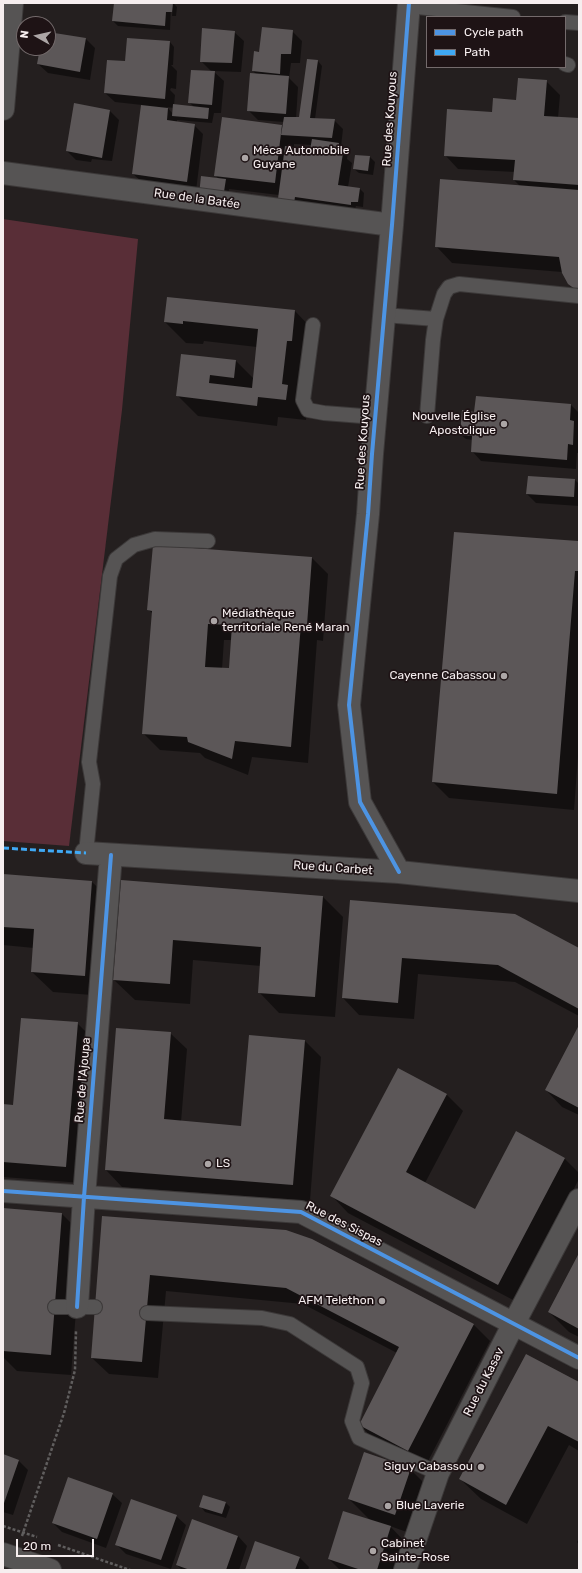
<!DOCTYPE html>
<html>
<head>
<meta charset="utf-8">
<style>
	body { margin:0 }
	#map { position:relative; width:582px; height:1573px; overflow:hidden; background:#241f1f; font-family:Rubik,sans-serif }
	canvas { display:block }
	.frame { position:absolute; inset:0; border:4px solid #f6eeef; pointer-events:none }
	.legend { position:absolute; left:426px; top:16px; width:140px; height:52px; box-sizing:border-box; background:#1e1315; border:1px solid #746b6c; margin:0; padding:5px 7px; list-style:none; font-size:12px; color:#f6eeef }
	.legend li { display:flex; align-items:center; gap:8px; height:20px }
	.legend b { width:20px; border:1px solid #746b6c }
	.north { position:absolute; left:16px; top:16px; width:40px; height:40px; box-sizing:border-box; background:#1e1315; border:1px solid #746b6c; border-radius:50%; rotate:278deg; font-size:11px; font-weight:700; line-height:16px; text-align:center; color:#f6eeef }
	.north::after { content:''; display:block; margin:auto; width:14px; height:18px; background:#aca6a6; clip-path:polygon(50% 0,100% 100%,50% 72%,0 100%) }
	.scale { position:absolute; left:16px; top:1539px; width:78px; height:18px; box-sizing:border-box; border:2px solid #f6eeef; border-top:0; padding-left:5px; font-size:12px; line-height:14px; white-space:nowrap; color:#f6eeef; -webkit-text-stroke:3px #1e1315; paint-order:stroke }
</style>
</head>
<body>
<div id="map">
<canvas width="582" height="1573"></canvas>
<div class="frame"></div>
<ul class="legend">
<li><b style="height:5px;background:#4d94e3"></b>Cycle path</li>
<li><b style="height:5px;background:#3fa9f5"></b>Path</li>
</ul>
<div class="north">N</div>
<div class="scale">20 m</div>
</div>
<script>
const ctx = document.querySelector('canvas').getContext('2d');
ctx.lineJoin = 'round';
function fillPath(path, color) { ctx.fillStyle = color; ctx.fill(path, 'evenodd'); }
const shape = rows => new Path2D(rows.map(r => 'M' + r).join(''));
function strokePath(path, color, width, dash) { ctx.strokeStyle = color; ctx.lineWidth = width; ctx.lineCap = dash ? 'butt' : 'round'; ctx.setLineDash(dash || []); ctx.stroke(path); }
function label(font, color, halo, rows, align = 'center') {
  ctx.font = font + ' Rubik,sans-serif'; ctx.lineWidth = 3.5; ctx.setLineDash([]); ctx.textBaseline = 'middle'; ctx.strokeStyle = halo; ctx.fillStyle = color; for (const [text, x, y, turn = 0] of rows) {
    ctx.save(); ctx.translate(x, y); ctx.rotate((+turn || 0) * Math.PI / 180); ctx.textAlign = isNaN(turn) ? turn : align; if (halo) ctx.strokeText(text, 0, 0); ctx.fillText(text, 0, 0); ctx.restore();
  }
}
fillPath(shape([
	[3,219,138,239,122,410,69,846,3,841]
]), '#592e37');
fillPath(shape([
	[115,3,173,3,177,7,176,16,172,16,173,5,171,5,170,30,118,26,113,21],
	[292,31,302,41,300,63,291,63,289,78,298,87,296,119,303,119,318,61,322,66,315,119,334,120,343,129,341,147,348,153,347,159,352,163,348,187,360,189,364,193,363,207,356,206,355,209,304,206,279,195,229,189,227,202,219,179,215,175,282,125,284,127,284,122,258,120,248,110,257,75,253,71,260,53],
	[294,144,312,145,311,151,294,148],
	[234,32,244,41,241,72,213,71,224,81,221,113,214,113,212,123,177,120,177,122,194,125,203,134,196,191,143,183,133,174,142,105,115,102,105,93,124,62,170,42,174,47,173,65,171,65,177,71,176,89,171,88,170,90,175,95,174,105,195,108,189,102,212,72,201,61],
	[167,107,174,108,173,114],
	[48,33,86,39,95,48,90,80,48,73,38,64,41,48,48,48],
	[546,81,560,95,558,118,579,119,579,293,562,272,452,263,436,246,521,187,514,180,515,172,458,169,445,155,493,113,517,101],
	[109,110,119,120,112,161,92,159,91,162,76,160,67,151],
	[356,156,370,157,375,162,373,175,359,173,354,169],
	[168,298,295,311,315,332,306,420,278,417,277,426,198,416,177,395,179,385,236,361,254,379,257,347,204,341,203,344,186,343,165,322],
	[571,405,579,413,579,453,577,453,576,469,481,461,472,451,473,440,466,439,461,435],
	[575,480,579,484,579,506,536,503,527,494],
	[578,542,579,543,579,743,574,810,449,798,433,782],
	[154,546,312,558,328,574,323,641,317,640,308,763,252,757,248,775,205,758,200,753,160,750,143,733,153,614,148,609],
	[224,640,232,640,230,669,222,669],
	[3,875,92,882,113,902,105,996,53,992,32,972,34,948,3,945],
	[122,881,323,897,343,917,335,1017,279,1013,259,992,261,966,193,960,190,1004,135,1000,114,980],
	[351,901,579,949,579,1016,515,982,418,974,414,1019,359,1015,343,998],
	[77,1023,94,1040,82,1183,3,1177,3,1105,14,1106],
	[579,1028,579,1115,562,1107,546,1090],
	[170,1033,187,1049,181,1122,242,1127,305,1041,321,1057,310,1201,122,1187,106,1170],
	[398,1069,447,1095,463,1111,425,1183,475,1210,516,1132,565,1159,579,1173,579,1179,515,1301,348,1213,332,1196],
	[3,1209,62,1214,82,1234,71,1375,17,1371,3,1357],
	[103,1217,474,1325,490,1341,425,1467,376,1442,360,1425,397,1353,303,1304,166,1291,158,1378,109,1374,92,1358],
	[579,1255,579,1337,569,1332,549,1312],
	[579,1383,579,1451,569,1445,527,1524,481,1499,460,1479],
	[3,1455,19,1461,28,1470,13,1515,3,1512],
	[410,1469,430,1489,415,1535,390,1526,404,1541,395,1570,340,1570,329,1559,371,1521,349,1499],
	[112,1494,122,1503,106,1548,62,1532,53,1523],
	[226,1503,230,1507,226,1518,205,1512,201,1507],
	[176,1516,186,1525,171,1569,126,1554,116,1544],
	[193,1520,238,1536,247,1546,239,1570,182,1570,177,1565],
	[579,1538,579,1545,577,1542],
	[256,1542,300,1558,309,1567,308,1570,246,1570]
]), '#0007');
fillPath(shape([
	[114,3,173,3,172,12,166,12,165,26,112,21],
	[262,27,293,30,291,54,281,54,280,74,252,71,254,51,259,52],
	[202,28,235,31,232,63,200,62],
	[48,32,86,38,80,72,37,64,40,48,48,48],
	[127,38,170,41,165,99,104,93,107,60,125,61],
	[307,59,318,60,310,118,335,119,332,138,281,135,284,117,299,117],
	[191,70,215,71,212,105,188,103],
	[250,73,289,76,286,114,247,111],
	[518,78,547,80,544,116,579,118,579,185,513,180,515,160,444,156,447,109,492,112,493,98,516,100],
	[74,103,110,110,102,158,66,151],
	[173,104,209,108,208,119,172,116],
	[141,105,168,108,167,120,195,124,187,182,132,174],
	[222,117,282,125,275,183,214,176],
	[312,139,339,143,338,152,343,153,338,185,360,188,358,202,351,202,351,205,295,197,293,209,277,206,285,146,310,150],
	[355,155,370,156,368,171,353,169],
	[201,176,226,179,223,198,199,195],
	[440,179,579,190,579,292,568,284,562,273,559,257,435,247],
	[167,297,295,310,292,341,287,341,282,384,288,385,286,400,258,397,257,406,176,396,181,354,236,360,234,378,210,375,209,383,252,388,258,329,183,321,183,324,164,322],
	[476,396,571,404,570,420,574,421,573,445,568,444,567,460,471,452,472,436,460,435,462,410,474,412],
	[528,476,575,479,574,497,526,494],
	[454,532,578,541,579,571,575,571,557,794,432,782],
	[153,545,312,557,307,625,301,624,291,747,235,741,232,759,188,742,187,737,142,734,152,611,147,610],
	[208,624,232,625,229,668,205,667],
	[3,874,92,881,85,976,31,972,34,929,3,927],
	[121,880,323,896,315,997,258,993,261,947,173,940,170,984,113,980],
	[350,900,515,914,579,948,579,1009,498,965,402,958,398,1003,342,998],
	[21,1018,78,1022,66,1167,3,1162,3,1104,13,1105],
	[579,1025,579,1108,545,1090],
	[116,1028,171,1032,164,1119,241,1126,249,1035,305,1040,293,1185,105,1170],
	[398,1068,447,1094,406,1172,475,1209,516,1131,565,1158,498,1285,330,1196],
	[3,1208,62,1213,51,1355,3,1351],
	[102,1216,286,1230,312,1239,474,1324,408,1451,359,1425,399,1347,286,1288,150,1275,142,1362,91,1358],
	[579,1253,579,1329,548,1312],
	[526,1354,579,1382,579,1442,548,1426,506,1505,459,1479],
	[364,1452,411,1468,395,1515,348,1499],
	[3,1454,19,1460,3,1506],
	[68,1477,113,1493,97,1539,52,1523],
	[203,1495,226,1502,222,1514,199,1507],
	[131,1499,177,1515,161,1560,115,1545],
	[343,1511,391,1526,377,1570,361,1570,328,1559],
	[192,1519,238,1536,226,1570,190,1570,176,1565],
	[255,1541,300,1557,295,1570,245,1570]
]), '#5c5758');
const lane = shape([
	[408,6,513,17],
	[565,22,579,23],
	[565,64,568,65],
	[384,315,436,319,444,294,449,287,459,284,579,296],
	[313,325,303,400,308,410,324,413,375,417],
	[427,416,433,340,436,319],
	[86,853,93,784,89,762,110,576,116,559,134,545,155,539,208,541],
	[55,1307,95,1307],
	[147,1313,262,1318,290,1324,357,1367,362,1383,352,1421,359,1438,438,1473]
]);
const street = shape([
	[3,109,12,3],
	[3,173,392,225],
	[86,853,399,872,579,891],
	[399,872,360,802,349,705,368,514,372,454,392,225,409,3],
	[3,1191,301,1212,579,1358],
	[77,1307,84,1197,111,855],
	[3,1554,50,1570],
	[405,1570,438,1473,514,1323,579,1200]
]);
strokePath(lane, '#3c3939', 16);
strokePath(street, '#3c3939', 24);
strokePath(shape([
	[3,1526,37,1537],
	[22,1536,64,1413,75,1370,76,1331],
	[58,1545,130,1570]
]), '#605e5e', 2.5, [3, 2]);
strokePath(lane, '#565454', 14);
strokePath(street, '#565454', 22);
strokePath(shape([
	[3,848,86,853]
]), '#3fa9f5', 3, [6, 3]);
strokePath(shape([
	[399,872,360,802,349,705,368,514,372,454,392,225,409,3],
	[3,1191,301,1212,579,1358],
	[77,1307,84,1197,111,855]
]), '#4d94e3', 4);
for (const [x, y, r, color] of [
	[245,158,4,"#aca6a6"],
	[504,424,4,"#aca6a6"],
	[214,621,4,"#aca6a6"],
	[504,676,4,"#aca6a6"],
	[208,1164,4,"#aca6a6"],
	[382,1301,4,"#aca6a6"],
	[481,1467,4,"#aca6a6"],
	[388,1506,4,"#aca6a6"],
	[373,1551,4,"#aca6a6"]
]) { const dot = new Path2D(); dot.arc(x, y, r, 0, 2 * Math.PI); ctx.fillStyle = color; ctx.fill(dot); strokePath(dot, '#1e1315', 1.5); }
label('12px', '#f6eeef', '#1e1315', [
	["Rue des Kouyous",390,119,-86],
	["Rue de la Batée",197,199,8],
	["Rue des Kouyous",363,442,-86],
	["Rue du Carbet",333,868,4],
	["Rue de l'Ajoupa",83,1080,-85],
	["Rue des Sispas",344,1224,27],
	["Rue du Kasav",484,1382,-63]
]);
label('12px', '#f6eeef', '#1e1315', [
	["Méca Automobile",253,151],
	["Guyane",253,165],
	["Nouvelle Église",496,417,"right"],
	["Apostolique",496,431,"right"],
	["Médiathèque",222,614],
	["territoriale René Maran",222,628],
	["Cayenne Cabassou",496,676,"right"],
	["LS",216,1164],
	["AFM Telethon",374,1301,"right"],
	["Siguy Cabassou",473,1467,"right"],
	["Blue Laverie",396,1506],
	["Cabinet",381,1544],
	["Sainte-Rose",381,1558]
], 'left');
</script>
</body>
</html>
